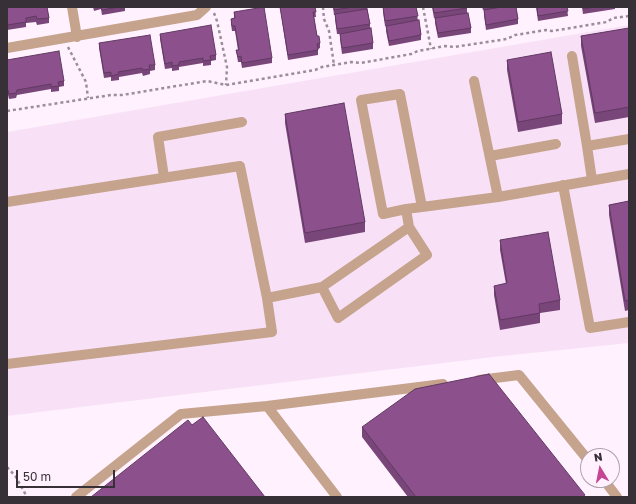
<!DOCTYPE html>
<html>
<head>
<meta charset="utf-8">
<style>
	body { margin:0 }
	#map { position:relative; width:636px; height:504px; overflow:hidden; background:#fff1fe; font-family:"Golos Text",sans-serif }
	canvas { display:block }
	.frame { position:absolute; inset:0; border:8px solid #373037; pointer-events:none }
	.north { position:absolute; left:580px; top:448px; width:40px; height:40px; box-sizing:border-box; background:#fff1fe; border:1px solid #afa4ae; border-radius:50%; rotate:350deg; font-size:11px; font-weight:700; line-height:16px; text-align:center; color:#373037 }
	.north::after { content:''; display:block; margin:auto; width:14px; height:18px; background:#c44591; clip-path:polygon(50% 0,100% 100%,50% 72%,0 100%) }
	.scale { position:absolute; left:16px; top:470px; width:99px; height:18px; box-sizing:border-box; border:2px solid #373037; border-top:0; padding-left:5px; font-size:12px; line-height:14px; white-space:nowrap; color:#373037; -webkit-text-stroke:3px #fff1fe; paint-order:stroke }
</style>
</head>
<body>
<div id="map">
<canvas width="636" height="504"></canvas>
<div class="frame"></div>
<div class="north">N</div>
<div class="scale">50 m</div>
</div>
<script>
const ctx = document.querySelector('canvas').getContext('2d');
ctx.lineJoin = 'round';
function fillPath(path, color) { ctx.fillStyle = color; ctx.fill(path, 'evenodd'); }
const shape = rows => new Path2D(rows.map(r => 'M' + r).join(''));
function strokePath(path, color, width, dash) { ctx.strokeStyle = color; ctx.lineWidth = width; ctx.lineCap = dash ? 'butt' : 'round'; ctx.setLineDash(dash || []); ctx.stroke(path); }
fillPath(shape([
	[629,25,629,343,493,357,7,416,7,132]
]), '#f8e1f7');
strokePath(shape([
	[323,7,324,19,329,31,334,65],
	[423,7,431,49],
	[214,13,217,21,227,67,226,85],
	[68,47,86,82,88,98],
	[7,111,111,95,122,95,207,81,226,85,315,70,322,67,351,62,361,63,411,54,418,51,445,46,454,47,507,39,515,35,546,30,552,31,607,22,613,18,629,16],
	[7,467,16,477,27,497]
]), '#998f99', 2.5, [3, 3]);
strokePath(shape([
	[72,7,77,37],
	[7,48,197,15,206,7],
	[572,56,587,146,629,139],
	[474,81,498,197],
	[587,146,592,180],
	[490,156,556,144],
	[164,177,158,137,242,122],
	[563,185,590,328,629,322],
	[7,202,240,166,267,298,272,332,7,364],
	[422,207,400,94,361,100,383,214,406,209,422,207,498,197,629,174],
	[406,209,409,227,322,287,338,318,427,255,409,227],
	[267,298,322,287],
	[479,380,519,375,588,460],
	[267,406,337,497],
	[604,480,617,497],
	[76,497,181,414,267,406,443,384]
]), '#c5a38c', 10);
fillPath(shape([
	[7,7,47,7,49,18,49,23,37,25,36,22,26,23,26,27,7,30],
	[93,7,125,7,125,11,102,15,101,9,94,11],
	[280,7,315,7,316,17,314,17,317,36,320,43,320,48,318,49,318,55,288,60],
	[333,7,367,7,370,24,370,29,373,43,373,49,342,54,340,39,340,34,337,34,335,19,335,15,334,15],
	[382,7,416,7,418,21,421,35,421,40,389,46,386,31,386,26,385,26,383,12,383,7],
	[432,7,467,7,467,13,471,28,471,33,438,38,435,23,435,18,434,18],
	[482,7,516,7,518,19,518,24,486,30,484,15,484,10,483,10],
	[536,7,567,7,568,16,538,21],
	[582,7,615,7,615,9,583,14],
	[234,12,272,58,272,63,242,68,241,62,238,62,236,50,238,50,235,31,232,31,231,24,231,19,234,18],
	[629,28,629,117,595,123,581,46,581,36],
	[160,34,216,55,216,60,211,61,211,65,203,66,203,63,179,67,179,70,172,71,172,68,165,69,160,39],
	[99,43,155,65,155,70,150,71,150,74,143,76,142,73,119,77,119,80,111,81,111,77,104,78,99,48],
	[7,60,64,81,64,86,59,87,59,91,51,92,51,89,17,95,16,98,9,99,8,95,7,96],
	[507,60,562,114,562,124,518,132,507,70],
	[285,114,365,222,365,232,305,243,285,123],
	[629,201,629,310,625,311,609,215,609,205],
	[500,240,560,300,560,310,540,313,540,323,500,330,494,295,494,286,506,284,500,250],
	[362,427,585,497,408,497,362,437]
]), '#784679');
const building = shape([
	[7,7,47,7,49,18,37,19,36,16,26,18,26,22,7,25,7,7],
	[101,7,119,7,102,10,101,7],
	[264,7,272,58,242,63,241,56,238,57,236,50,239,50,235,26,232,26,231,19,235,18,234,12,264,7],
	[280,7,315,7,316,12,313,12,317,36,319,36,320,43,317,44,318,50,288,55,280,7],
	[334,7,353,7,334,10,334,7],
	[383,7,416,7,418,16,385,21,383,7],
	[433,7,467,7,467,8,434,13,433,7],
	[502,7,516,7,518,19,486,25,484,10,502,7],
	[537,7,567,7,568,11,538,16,537,7],
	[583,7,595,7,583,9,583,7],
	[367,9,370,24,337,29,335,14,367,9],
	[468,13,471,28,438,33,435,18,468,13],
	[419,20,421,35,389,41,386,26,419,20],
	[211,25,216,55,210,56,211,60,203,61,203,58,179,62,179,65,172,66,172,62,165,64,160,34,211,25],
	[371,28,373,43,342,48,340,34,371,28],
	[629,28,629,107,595,113,581,36,629,28],
	[150,35,155,65,149,65,150,69,143,70,142,68,118,72,119,74,111,76,111,72,104,73,99,43,150,35],
	[59,51,64,81,58,82,59,86,51,87,51,84,17,90,16,93,9,94,8,90,7,90,7,60,59,51],
	[551,52,562,114,518,122,507,60,551,52],
	[344,103,365,222,305,233,285,114,344,103],
	[629,201,629,300,625,301,609,205,629,201],
	[548,232,560,300,539,304,540,313,500,320,494,286,507,283,500,240,548,232],
	[489,374,585,495,582,497,416,497,362,427,415,389,489,374],
	[203,417,265,497,91,497,188,420,192,425,203,417]
]);
fillPath(building, '#8c518d');
strokePath(building, '#623963', 1);
</script>
</body>
</html>
